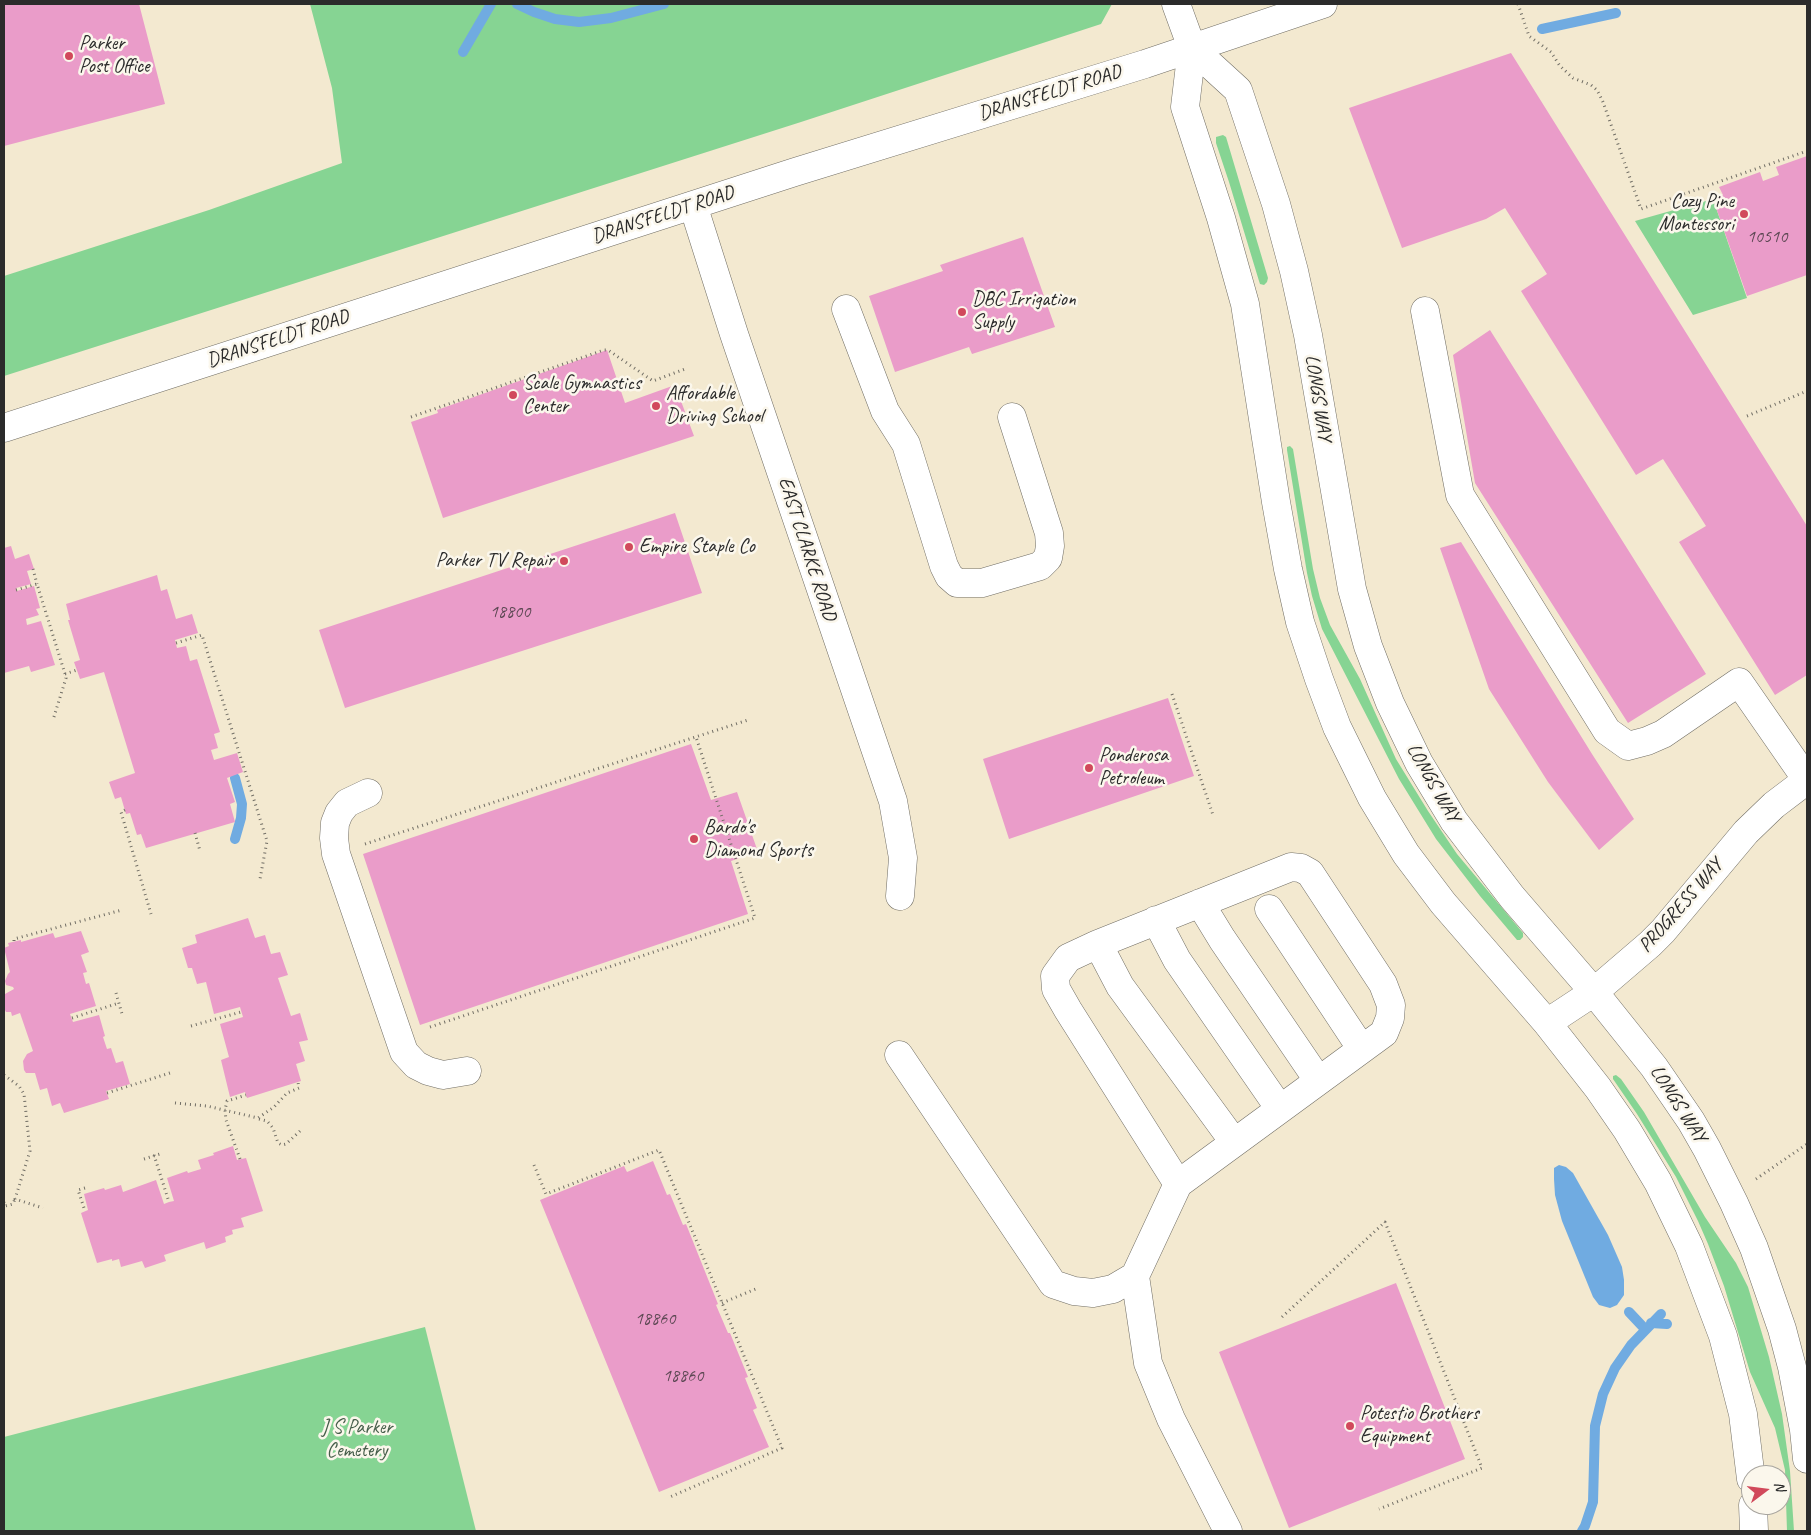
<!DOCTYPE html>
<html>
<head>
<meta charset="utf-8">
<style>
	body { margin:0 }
	#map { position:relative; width:1811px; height:1535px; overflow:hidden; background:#f3e9d0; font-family:Caveat,sans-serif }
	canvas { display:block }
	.frame { position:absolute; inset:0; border:5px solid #2b2b2b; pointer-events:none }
	.north { position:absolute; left:1741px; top:1465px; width:50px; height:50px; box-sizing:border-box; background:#fbf7ec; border:1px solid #a8a59f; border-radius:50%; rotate:75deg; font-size:14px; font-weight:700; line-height:20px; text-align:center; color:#2b2b2b }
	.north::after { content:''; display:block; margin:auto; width:18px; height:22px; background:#d1495b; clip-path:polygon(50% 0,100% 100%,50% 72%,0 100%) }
</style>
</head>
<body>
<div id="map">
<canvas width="1811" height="1535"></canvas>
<div class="frame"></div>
<div class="north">N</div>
</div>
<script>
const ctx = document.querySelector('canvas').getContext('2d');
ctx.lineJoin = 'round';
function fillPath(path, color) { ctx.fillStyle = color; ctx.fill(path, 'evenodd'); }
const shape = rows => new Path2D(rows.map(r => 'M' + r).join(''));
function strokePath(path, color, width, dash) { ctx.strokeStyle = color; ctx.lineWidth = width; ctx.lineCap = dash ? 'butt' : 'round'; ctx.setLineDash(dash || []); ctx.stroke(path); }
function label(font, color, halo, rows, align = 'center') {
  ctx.font = font + ' Caveat,sans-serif'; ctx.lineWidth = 5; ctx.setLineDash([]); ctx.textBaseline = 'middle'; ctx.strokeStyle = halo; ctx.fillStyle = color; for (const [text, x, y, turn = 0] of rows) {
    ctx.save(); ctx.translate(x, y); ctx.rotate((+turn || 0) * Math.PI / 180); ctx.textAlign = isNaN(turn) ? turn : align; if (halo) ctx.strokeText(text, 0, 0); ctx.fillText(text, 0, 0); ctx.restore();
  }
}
fillPath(shape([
	[310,4,1112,4,1101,24,801,122,4,376,4,276,209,210,342,163,332,88],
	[1223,135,1226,137,1268,278,1267,282,1264,285,1260,284,1259,281,1229,182,1216,143,1216,137],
	[1713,199,1747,298,1693,315,1635,221],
	[1290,446,1293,449,1313,569,1320,598,1330,625,1360,679,1396,759,1428,811,1457,854,1523,933,1523,937,1520,940,1517,940,1480,896,1436,839,1399,779,1322,629,1312,596,1307,573,1287,450,1287,447],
	[1616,1075,1621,1079,1644,1112,1705,1217,1736,1263,1748,1287,1769,1357,1782,1414,1790,1471,1794,1531,1787,1531,1785,1470,1775,1428,1750,1372,1724,1286,1708,1244,1698,1221,1676,1177,1637,1114,1613,1079,1613,1076],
	[425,1327,476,1531,4,1531,4,1437]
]), '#86d493');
fillPath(shape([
	[1559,1165,1566,1167,1573,1173,1608,1235,1622,1267,1624,1280,1624,1295,1617,1305,1610,1308,1599,1305,1593,1297,1562,1221,1555,1195,1554,1179,1554,1168]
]), '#70abe1');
strokePath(shape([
	[517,4,534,12,555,19,579,22,611,18,664,4],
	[1542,29,1616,13],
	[463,52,491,4],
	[235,778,242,804,241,818,235,839],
	[1629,1312,1645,1329],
	[1651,1323,1667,1324],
	[1582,1531,1585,1526,1593,1502,1595,1426,1603,1394,1615,1368,1631,1345,1661,1314]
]), '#70abe1', 10);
fillPath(shape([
	[4,4,139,4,165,104,4,146],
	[1511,53,1807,526,1807,675,1775,695,1679,542,1706,526,1663,459,1636,475,1521,291,1547,274,1505,208,1486,219,1402,248,1349,108],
	[1807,156,1807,275,1747,296,1713,199,1723,195,1719,187,1760,172,1763,181,1779,175,1776,167],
	[1023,237,1055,327,972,354,969,347,895,372,869,296,943,271,940,265],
	[1490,330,1706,674,1628,723,1475,483,1453,355],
	[607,350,625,403,675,385,694,436,443,518,411,422,438,413,437,410],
	[675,513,702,593,345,708,319,630],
	[1461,542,1592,754,1634,819,1599,850,1548,782,1489,689,1440,548],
	[11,546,15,559,29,554,34,569,27,571,31,584,16,588,17,591,34,586,40,608,36,609,39,615,26,619,27,625,41,621,55,665,31,672,29,666,4,673,4,548],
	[157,575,161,591,167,589,176,619,192,614,198,633,175,640,177,648,186,646,190,661,197,659,220,732,214,734,218,748,211,750,214,760,237,753,243,772,227,778,235,802,230,804,235,822,146,848,141,834,137,835,130,813,126,814,121,797,115,799,109,782,135,773,104,672,80,679,74,662,80,660,68,620,70,620,66,604],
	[1168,698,1194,776,1009,839,983,759],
	[691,744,711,800,737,792,758,852,731,861,748,914,420,1025,363,854],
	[248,918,255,938,265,935,271,954,280,952,288,975,278,978,291,1016,300,1013,308,1040,299,1042,305,1061,296,1064,301,1081,247,1098,245,1092,230,1097,221,1060,229,1057,220,1024,243,1017,240,1007,214,1014,206,982,197,984,192,968,188,968,182,948,197,943,195,935],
	[81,931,89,952,81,955,87,972,83,973,86,984,89,983,96,1006,70,1014,73,1022,99,1015,105,1036,103,1037,107,1049,111,1048,116,1063,123,1061,130,1084,106,1091,109,1099,64,1113,60,1103,52,1106,47,1088,40,1090,35,1073,26,1073,24,1070,23,1061,27,1054,33,1051,20,1013,12,1016,11,1012,6,1012,4,1008,5,994,14,989,13,987,6,985,5,981,8,974,10,972,4,948,9,946,8,943,21,940,21,942,53,933,55,938],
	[233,1146,237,1160,246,1158,263,1211,241,1218,244,1227,232,1230,233,1234,225,1237,226,1242,206,1249,204,1242,164,1255,166,1261,145,1268,142,1261,121,1267,119,1259,112,1261,112,1259,97,1263,81,1213,88,1210,84,1194,104,1188,105,1190,121,1185,123,1192,156,1180,164,1204,169,1202,174,1201,167,1178,187,1171,188,1173,201,1169,198,1160,214,1155,213,1153],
	[653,1161,667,1195,670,1194,683,1225,686,1224,718,1304,716,1305,728,1333,730,1333,748,1377,745,1378,757,1408,753,1410,769,1447,659,1492,540,1200,624,1166,627,1172],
	[1396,1283,1465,1459,1289,1528,1219,1352]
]), '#ea9cc9');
const minor = shape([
	[1176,4,1192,48,1185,107,1221,218,1245,304,1276,502,1288,569,1300,622,1319,679,1337,727,1372,798,1406,854,1443,903,1547,1023,1598,1088,1627,1130,1658,1182,1689,1246,1723,1336,1743,1414,1751,1479],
	[1192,48,1238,90,1276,204,1294,271,1308,335,1352,589,1368,646,1390,703,1419,763,1454,821,1512,897,1594,992,1654,1067,1691,1121,1707,1149,1734,1203,1754,1248,1782,1329,1792,1367,1804,1430,1807,1459],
	[693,205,734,334,893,801,903,858,900,896],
	[846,309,885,411,906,444,944,566,949,576,957,583,982,583,1040,566,1048,558,1050,546,1049,533,1012,417],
	[1425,311,1460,495,1607,731,1628,746,1647,741,1663,734,1739,682,1807,780],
	[4,428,795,172,1145,64,1323,4],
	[368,793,347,803,339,813,335,823,334,838,336,854,404,1052,416,1065,428,1071,443,1075,467,1071],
	[1200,903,1222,939,1318,1080],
	[1269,909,1361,1048],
	[1156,920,1177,960,1280,1109],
	[1098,944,1120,986,1234,1142],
	[1547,1023,1594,992,1650,944,1663,931,1746,832,1774,805,1807,780],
	[899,1055,1053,1284,1074,1291,1093,1293,1113,1289,1135,1276,1148,1363,1171,1419,1228,1531],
	[1135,1276,1178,1184,1384,1033,1390,1018,1391,1005,1383,984,1310,873,1301,868,1291,867,1098,944,1068,958,1055,976,1056,989,1068,1010,1178,1184],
	[1753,1505,1754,1531]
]);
strokePath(minor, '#716e65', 29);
strokePath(shape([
	[1518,4,1529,36,1551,52,1560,66,1573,78,1591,85,1597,90,1603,102,1641,209,1807,151],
	[1747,416,1807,391],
	[411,417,604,350,608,350,653,381,685,369],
	[33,569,37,584],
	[16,590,37,584,65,674,66,678,53,720],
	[176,643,202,635,267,841,260,879],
	[65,674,77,670],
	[1172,694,1213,815],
	[125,810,121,812,151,914],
	[195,833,200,851],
	[365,844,748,720],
	[14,941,14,939,122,910],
	[116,993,122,1014],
	[72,1018,119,1003],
	[191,1026,241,1012],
	[430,1027,755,918,696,737],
	[4,1075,19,1086,24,1094,30,1151,15,1199,43,1208],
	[107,1093,173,1072],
	[175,1103,207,1106,258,1118,274,1107,287,1093,299,1088,298,1082],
	[259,1119,267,1121,273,1128,278,1143,282,1145,286,1144,300,1131],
	[154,1155,169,1202],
	[144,1159,163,1153],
	[240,1159,226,1120,225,1110,227,1101,246,1095],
	[534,1165,546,1194,659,1150,782,1448,670,1497],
	[1756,1179,1807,1144],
	[85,1188,78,1190,85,1211],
	[4,1202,5,1206,13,1204,15,1199],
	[722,1303,758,1288],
	[1282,1317,1385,1222,1482,1468,1379,1509]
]), '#716e65', 3, [1, 4]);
strokePath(minor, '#fff', 28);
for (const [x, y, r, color] of [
	[69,56,5,"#d1495b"],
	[1744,214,5,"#d1495b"],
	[962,312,5,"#d1495b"],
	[513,395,5,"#d1495b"],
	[656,406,5,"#d1495b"],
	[629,547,5,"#d1495b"],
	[564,561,5,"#d1495b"],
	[1089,768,5,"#d1495b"],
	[694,839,5,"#d1495b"],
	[1350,1426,5,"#d1495b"]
]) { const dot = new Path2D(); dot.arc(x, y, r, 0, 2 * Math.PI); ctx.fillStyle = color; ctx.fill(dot); strokePath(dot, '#fbf7ec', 2); }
label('18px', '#5b4752', null, [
	["10510",1767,237],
	["18800",510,612],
	["18860",655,1319],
	["18860",683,1376]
]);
label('20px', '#2b2b2b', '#fbf7ec', [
	["Parker",79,44],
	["Post Office",79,67],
	["Cozy Pine",1734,202,"right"],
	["Montessori",1734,225,"right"],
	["DBC Irrigation",972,300],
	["Supply",972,323],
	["Scale Gymnastics",523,384],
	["Center",523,407],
	["Affordable",666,394],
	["Driving School",666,417],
	["Empire Staple Co",639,547],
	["Parker TV Repair",554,561,"right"],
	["Ponderosa",1099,756],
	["Petroleum",1099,779],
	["Bardo's",704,828],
	["Diamond Sports",704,851],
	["Potestio Brothers",1360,1414],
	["Equipment",1360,1437]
], 'left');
label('20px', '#2b2b2b', '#fbf7ec', [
	["DRANSFELDT ROAD",1050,93,-17],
	["DRANSFELDT ROAD",663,215,-18],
	["DRANSFELDT ROAD",278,339,-18],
	["LONGS WAY",1318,398,81],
	["EAST CLARKE ROAD",807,549,72],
	["LONGS WAY",1433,783,60],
	["PROGRESS WAY",1681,906,-49],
	["LONGS WAY",1678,1104,57]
]);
label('20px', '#465e4a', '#fbf7ec', [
	["J S Parker",357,1428],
	["Cemetery",357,1451]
]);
</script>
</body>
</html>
